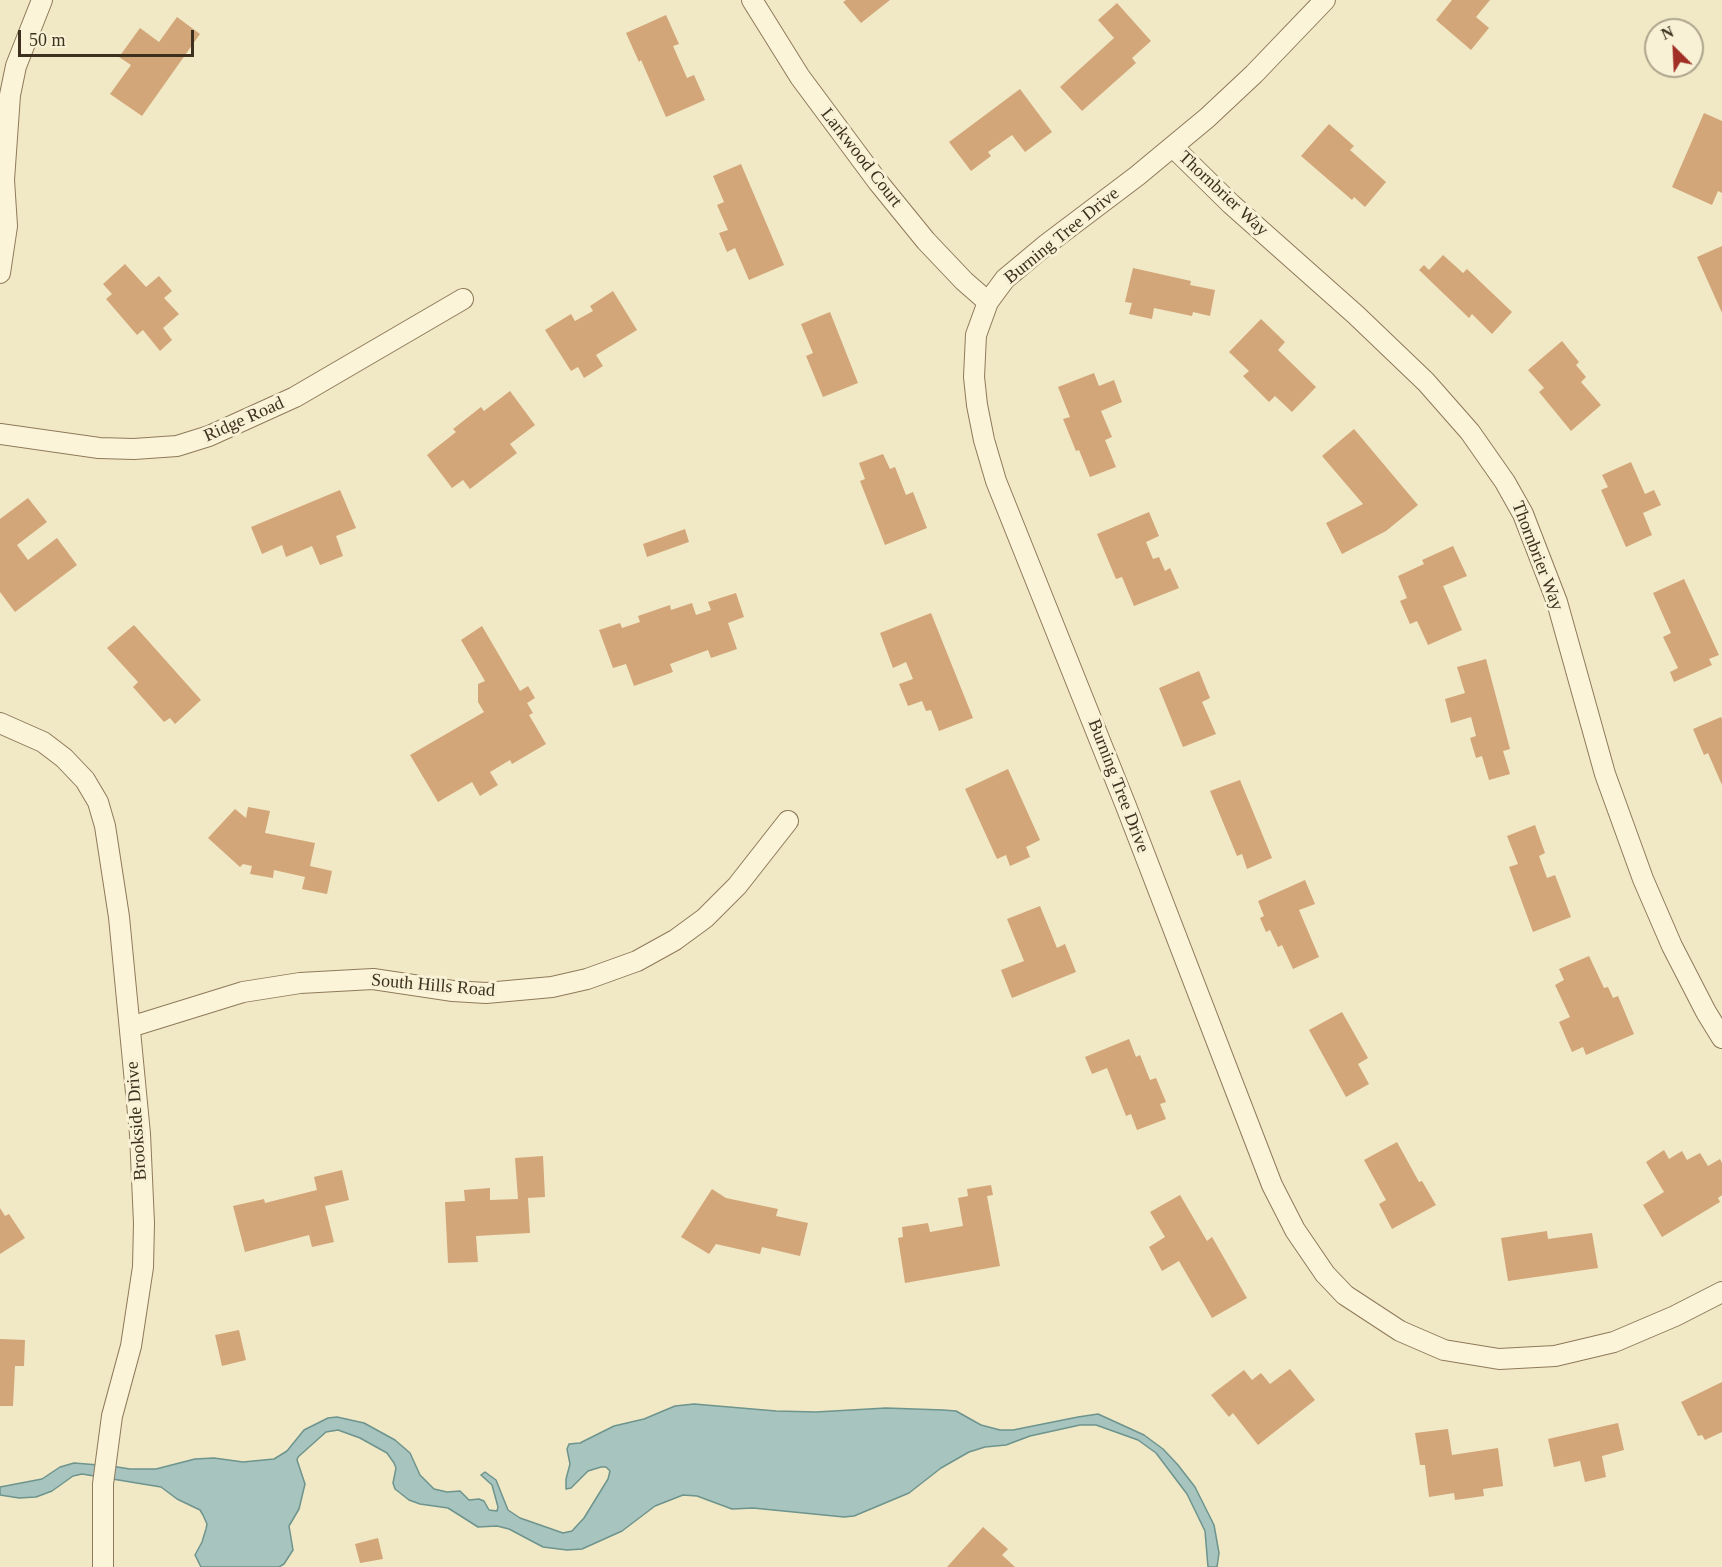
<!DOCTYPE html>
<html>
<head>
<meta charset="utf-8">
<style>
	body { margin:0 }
	#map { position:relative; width:1722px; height:1567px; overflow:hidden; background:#f1e8c5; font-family:Georgia,serif }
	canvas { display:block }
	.north { position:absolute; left:1644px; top:18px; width:60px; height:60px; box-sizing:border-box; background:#f8f1d6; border:2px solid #ada48c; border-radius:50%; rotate:336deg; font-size:16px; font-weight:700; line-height:24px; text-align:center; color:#3d301e }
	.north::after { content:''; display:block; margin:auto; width:21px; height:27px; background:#a12f25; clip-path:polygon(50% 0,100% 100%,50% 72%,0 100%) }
	.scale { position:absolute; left:18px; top:30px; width:176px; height:27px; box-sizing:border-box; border:3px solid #3d301e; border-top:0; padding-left:8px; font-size:18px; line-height:21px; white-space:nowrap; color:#3d301e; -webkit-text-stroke:4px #f8f1d6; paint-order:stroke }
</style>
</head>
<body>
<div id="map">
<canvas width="1722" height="1567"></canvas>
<div class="north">N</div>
<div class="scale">50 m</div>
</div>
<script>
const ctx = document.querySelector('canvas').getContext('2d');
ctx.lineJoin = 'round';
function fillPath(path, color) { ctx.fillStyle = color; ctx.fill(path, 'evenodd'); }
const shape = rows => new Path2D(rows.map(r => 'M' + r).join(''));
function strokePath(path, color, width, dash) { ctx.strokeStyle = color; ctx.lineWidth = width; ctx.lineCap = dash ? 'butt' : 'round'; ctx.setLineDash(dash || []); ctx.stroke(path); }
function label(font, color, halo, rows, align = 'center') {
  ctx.font = font + ' Georgia,serif'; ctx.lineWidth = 6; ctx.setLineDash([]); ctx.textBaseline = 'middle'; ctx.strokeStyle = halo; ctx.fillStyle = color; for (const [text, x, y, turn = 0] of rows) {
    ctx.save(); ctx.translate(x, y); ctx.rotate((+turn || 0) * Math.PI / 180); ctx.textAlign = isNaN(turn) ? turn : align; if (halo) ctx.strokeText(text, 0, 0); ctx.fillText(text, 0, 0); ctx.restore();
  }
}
const water = shape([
	[694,1404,776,1411,816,1412,886,1408,943,1410,956,1411,981,1425,1000,1430,1013,1430,1078,1417,1098,1414,1144,1435,1163,1449,1178,1465,1195,1487,1214,1525,1219,1553,1217,1567,1208,1567,1205,1531,1187,1494,1156,1453,1138,1440,1096,1425,1080,1425,1030,1436,1006,1445,985,1447,969,1452,941,1468,909,1493,854,1516,844,1517,753,1508,732,1509,697,1496,683,1495,655,1506,622,1531,582,1549,567,1550,543,1547,509,1529,497,1526,478,1527,448,1508,420,1504,409,1500,395,1489,393,1483,396,1468,394,1463,387,1453,360,1438,338,1430,326,1432,298,1457,297,1460,305,1484,299,1509,289,1526,293,1550,284,1564,279,1567,201,1567,195,1555,202,1542,206,1529,207,1524,203,1515,200,1510,177,1499,161,1487,82,1474,73,1476,52,1491,36,1497,19,1498,0,1495,0,1487,42,1479,60,1467,74,1463,111,1466,130,1469,156,1469,195,1459,214,1458,243,1462,274,1459,287,1451,304,1430,328,1418,337,1417,364,1423,395,1440,410,1453,420,1475,434,1489,447,1492,460,1491,469,1500,479,1499,484,1501,489,1510,497,1511,498,1507,492,1485,481,1475,485,1472,496,1480,508,1510,520,1518,563,1533,572,1531,584,1518,608,1479,610,1471,606,1467,601,1467,588,1471,571,1488,566,1489,566,1479,570,1464,567,1449,569,1444,580,1443,614,1426,644,1419,675,1406,694,1404]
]);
fillPath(water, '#a7c4be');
strokePath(water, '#6d948d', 1.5);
fillPath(shape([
	[846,0,890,0,861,23,843,2],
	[1452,0,1490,0,1476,17,1489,28,1471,50,1436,20],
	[1117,3,1151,41,1132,58,1136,63,1082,111,1060,87,1114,38,1098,20],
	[666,15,679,44,673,46,687,78,694,75,705,100,666,117,641,60,639,62,626,33],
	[177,17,200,34,142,116,110,94,131,65,119,57,140,28,159,42],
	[1020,89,1052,132,1025,152,1012,135,988,152,991,156,971,171,949,142],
	[1704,113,1722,121,1722,193,1718,191,1712,205,1672,187],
	[1329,124,1354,146,1350,150,1386,182,1365,207,1354,197,1352,200,1301,156],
	[741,164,784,265,749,280,735,248,727,252,719,233,728,230,717,205,724,202,713,176],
	[1722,246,1722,313,1697,257],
	[1443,255,1463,273,1467,269,1512,312,1492,334,1472,314,1469,318,1419,270,1424,265,1429,270],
	[125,264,146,287,159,276,172,291,164,298,179,314,163,328,172,340,160,351,143,330,137,335,106,299,112,294,103,284],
	[1133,268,1191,281,1190,285,1215,290,1210,316,1193,312,1192,316,1154,308,1152,319,1129,314,1132,303,1125,302],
	[613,291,637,330,596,355,603,366,584,378,578,367,571,371,545,330,571,314,575,321,593,311,590,306],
	[830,312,858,383,823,397,806,356,813,353,801,324],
	[1261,319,1285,342,1278,350,1316,387,1292,412,1275,396,1269,402,1243,376,1249,371,1229,352],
	[1562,341,1579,362,1576,365,1586,377,1581,382,1601,405,1571,431,1539,392,1544,388,1528,370],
	[1094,373,1099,386,1114,380,1122,402,1101,411,1112,437,1105,440,1116,467,1090,477,1079,450,1076,451,1063,419,1070,417,1058,387],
	[510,391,535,425,510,444,517,453,470,489,463,480,452,488,427,455,456,432,453,429,481,407,484,411],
	[1354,429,1418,505,1386,531,1342,554,1326,523,1363,504,1322,456],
	[883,454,890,469,895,467,906,495,913,492,927,528,885,545,860,481,865,479,859,463],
	[1631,462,1645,494,1654,490,1661,505,1643,513,1652,535,1626,547,1601,490,1608,487,1602,475],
	[340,490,356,528,336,536,343,556,320,565,312,546,286,557,282,545,262,554,251,527],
	[28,498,47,522,17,545,28,560,57,538,77,565,15,612,0,592,0,519],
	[1149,512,1159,536,1146,542,1153,559,1159,557,1165,571,1170,568,1179,588,1134,606,1122,577,1116,579,1097,534],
	[685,529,689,542,647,557,643,544],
	[1453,546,1467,576,1443,586,1462,630,1428,645,1417,621,1410,624,1400,601,1407,598,1398,576,1424,564,1422,560],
	[1684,579,1719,655,1709,659,1712,665,1674,682,1670,672,1678,668,1663,637,1671,633,1653,593],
	[736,593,744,617,728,623,737,649,711,658,708,650,670,664,673,672,634,686,626,664,613,668,599,630,620,623,622,628,640,622,638,616,670,605,671,610,692,603,696,615,711,610,708,602],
	[931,613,973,718,939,731,931,710,926,711,922,701,908,706,899,684,913,679,906,662,893,668,880,633],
	[134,625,201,700,175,724,170,718,164,722,133,687,138,682,107,648],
	[482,626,520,691,528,686,535,698,527,703,533,713,529,715,546,744,512,764,510,760,490,772,498,785,480,796,472,782,438,802,410,755,484,712,478,702,478,684,485,681,461,640],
	[1486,659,1510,749,1503,751,1510,774,1489,780,1482,756,1476,758,1470,738,1476,736,1471,717,1451,723,1445,699,1465,693,1457,667],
	[1199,671,1210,698,1202,702,1216,734,1183,747,1159,688],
	[1721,717,1722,719,1722,785,1708,753,1704,755,1693,729],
	[1008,769,1040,840,1026,847,1030,857,1010,866,1006,855,997,859,965,789],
	[1240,780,1272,858,1247,869,1242,854,1237,856,1210,791],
	[248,807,270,811,265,833,315,843,310,866,332,871,327,894,302,889,305,877,274,870,273,878,250,874,252,866,243,864,240,867,208,838,235,809,246,818],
	[1535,825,1545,853,1539,856,1547,878,1555,875,1571,917,1533,932,1509,867,1518,864,1507,836],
	[1305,880,1315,904,1299,910,1319,957,1293,969,1282,945,1278,947,1270,930,1266,932,1260,918,1264,916,1258,901],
	[1040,906,1057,948,1065,944,1076,972,1012,998,1001,970,1024,961,1007,919],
	[1589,956,1604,988,1608,987,1613,998,1618,996,1634,1034,1586,1055,1583,1047,1572,1052,1559,1022,1570,1017,1555,985,1564,980,1559,969],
	[1342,1012,1368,1058,1358,1064,1369,1084,1346,1097,1309,1030],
	[1129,1039,1136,1057,1140,1055,1150,1080,1156,1078,1166,1102,1160,1104,1166,1119,1137,1130,1131,1114,1126,1116,1107,1068,1092,1074,1085,1057],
	[1397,1142,1419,1182,1422,1181,1436,1205,1392,1229,1379,1204,1386,1200,1364,1160],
	[1664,1150,1669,1159,1682,1151,1687,1160,1700,1153,1708,1166,1720,1159,1722,1163,1722,1195,1718,1198,1720,1202,1662,1237,1643,1205,1664,1192,1646,1162],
	[543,1156,545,1197,528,1198,530,1233,476,1236,478,1262,448,1263,445,1202,465,1201,464,1190,490,1188,490,1200,518,1199,515,1158],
	[342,1170,349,1200,325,1206,334,1242,312,1247,309,1235,245,1252,233,1206,264,1199,265,1203,317,1190,314,1177],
	[991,1185,993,1195,987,1196,1000,1266,905,1283,898,1238,903,1237,902,1227,928,1223,930,1232,963,1226,958,1198,968,1196,967,1189],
	[712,1189,726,1198,778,1209,776,1216,808,1223,800,1256,762,1247,760,1254,716,1244,709,1254,681,1237],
	[1180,1195,1207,1241,1212,1237,1247,1298,1212,1318,1179,1261,1162,1271,1149,1247,1165,1237,1150,1212],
	[0,1208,5,1216,9,1214,25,1238,0,1254],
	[1547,1231,1548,1239,1592,1233,1598,1268,1508,1281,1501,1238],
	[239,1330,246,1360,222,1366,215,1335],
	[0,1339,25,1340,24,1366,15,1366,13,1406,0,1406],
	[1290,1369,1315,1400,1258,1445,1233,1413,1229,1417,1211,1395,1244,1370,1252,1380,1261,1373,1270,1384],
	[1722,1382,1722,1432,1705,1440,1702,1435,1698,1436,1681,1402],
	[1618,1423,1624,1450,1602,1456,1606,1477,1585,1482,1580,1461,1554,1467,1548,1439],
	[1448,1429,1452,1455,1498,1448,1503,1486,1483,1489,1484,1496,1455,1500,1454,1493,1429,1497,1425,1465,1420,1465,1415,1433],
	[983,1527,1008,1549,1002,1555,1015,1567,947,1567],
	[378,1538,383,1559,360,1563,355,1544]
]), '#d2a679');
const minor = shape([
	[752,0,800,77,878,182,926,241,964,281,988,302],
	[1325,0,1254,74,1207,118,1137,176,1047,244,1005,279,988,302,976,335,974,377,977,405,984,440,996,481,1126,806,1272,1185,1295,1230,1325,1274,1345,1295,1400,1331,1444,1350,1499,1359,1555,1356,1614,1342,1675,1316,1722,1292],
	[1173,147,1231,204,1356,315,1426,382,1470,432,1505,482,1523,514,1557,602,1605,774,1643,879,1672,946,1706,1012,1722,1038],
	[0,273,7,226,4,180,10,95,16,66,42,0],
	[0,434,99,448,134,449,177,446,209,436,295,397,463,299],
	[0,723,43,742,64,758,85,780,98,802,105,826,119,917,140,1134,144,1223,143,1267,131,1346,112,1416,103,1484,103,1567],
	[130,1027,243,992,300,983,373,979,453,991,486,993,552,987,587,979,637,961,675,940,705,918,737,886,788,821]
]);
strokePath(minor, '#8e7a5a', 22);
strokePath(minor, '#fbf4d9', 20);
label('18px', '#3d301e', '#f8f1d6', [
	["Larkwood Court",861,158,52],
	["Thornbrier Way",1223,194,43],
	["Burning Tree Drive",1062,236,-39],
	["Ridge Road",244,420,-24],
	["Thornbrier Way",1537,556,69],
	["Burning Tree Drive",1118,786,69],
	["South Hills Road",433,986,5],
	["Brookside Drive",137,1121,-94]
]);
</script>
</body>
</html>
